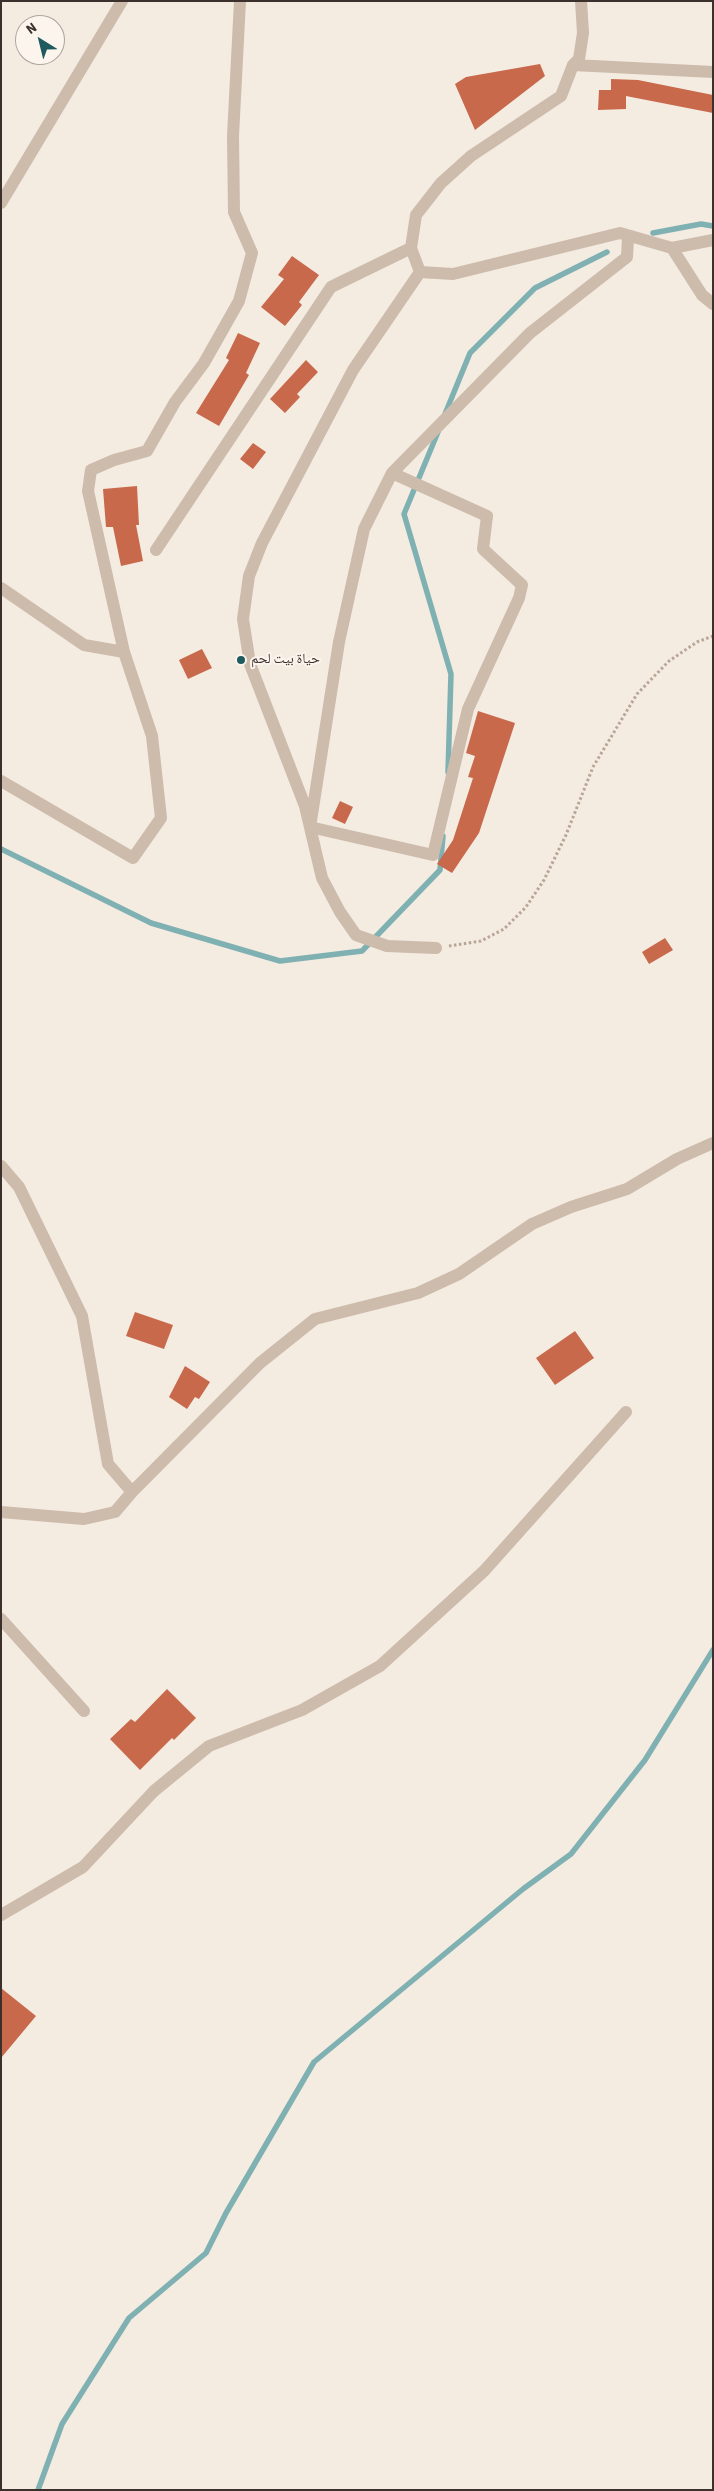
<!DOCTYPE html>
<html>
<head>
<meta charset="utf-8">
<style>
	body { margin:0 }
	#map { position:relative; width:714px; height:2491px; overflow:hidden; background:#f4ebe1; font-family:"Source Sans 3",sans-serif }
	canvas { display:block }
	.frame { position:absolute; inset:0; border:2px solid #3b302b; pointer-events:none }
	.north { position:absolute; left:15px; top:15px; width:50px; height:50px; box-sizing:border-box; background:#fbf5ee; border:1px solid #aea6a0; border-radius:50%; rotate:324deg; font-size:14px; font-weight:700; line-height:20px; text-align:center; color:#3b302b }
	.north::after { content:''; display:block; margin:auto; width:18px; height:22px; background:#1f5a5e; clip-path:polygon(50% 0,100% 100%,50% 72%,0 100%) }
</style>
</head>
<body>
<div id="map">
<canvas width="714" height="2491"></canvas>
<div class="frame"></div>
<div class="north">N</div>
</div>
<script>
const ctx = document.querySelector('canvas').getContext('2d');
ctx.lineJoin = 'round';
const shape = rows => new Path2D(rows.map(r => 'M' + r).join(''));
function strokePath(path, color, width, dash) { ctx.strokeStyle = color; ctx.lineWidth = width; ctx.lineCap = dash ? 'butt' : 'round'; ctx.setLineDash(dash || []); ctx.stroke(path); }
function fillPath(path, color) { ctx.fillStyle = color; ctx.fill(path, 'evenodd'); }
function label(font, color, halo, rows, align = 'center') {
  ctx.font = font + ' "Source Sans 3","Noto Naskh Arabic",sans-serif'; ctx.lineWidth = 4; ctx.setLineDash([]); ctx.textBaseline = 'middle'; ctx.strokeStyle = halo; ctx.fillStyle = color; for (const [text, x, y, turn = 0] of rows) {
    ctx.save(); ctx.translate(x, y); ctx.rotate((+turn || 0) * Math.PI / 180); ctx.textAlign = isNaN(turn) ? turn : align; if (halo) ctx.strokeText(text, 0, 0); ctx.fillText(text, 0, 0); ctx.restore();
  }
}
strokePath(shape([
	[653,233,701,224,713,226],
	[445,414,470,353,535,288,607,252],
	[438,432,404,514,451,674,448,772],
	[1,849,151,923,280,961,362,951,440,870,443,836],
	[38,2490,62,2424,129,2318,206,2253,226,2213,314,2062,523,1889,571,1854,645,1760,713,1650]
]), '#7fb0b2', 5.5);
fillPath(shape([
	[540,64,545,76,475,130,455,84,466,77],
	[611,79,638,80,713,95,713,113,626,96,626,109,598,110,599,90,611,90],
	[292,256,319,275,299,302,302,305,285,326,261,307,284,279,278,275],
	[238,333,260,343,246,373,249,375,219,426,196,413,229,360,226,358],
	[306,360,318,372,297,394,300,397,285,413,270,399],
	[253,443,266,452,253,469,240,459],
	[137,486,139,525,136,525,143,561,121,566,113,527,106,527,103,489],
	[202,649,212,668,188,679,179,660],
	[478,711,515,723,479,833,452,873,437,864,453,840,473,778,468,777,475,756,466,753],
	[340,801,353,807,345,824,332,818],
	[665,938,673,950,649,964,642,952],
	[135,1312,173,1325,164,1349,126,1336],
	[575,1331,594,1358,555,1385,536,1358],
	[185,1366,210,1382,199,1399,195,1397,187,1409,169,1397],
	[167,1689,196,1718,174,1740,172,1738,140,1770,110,1739,131,1719,135,1722],
	[1,1988,36,2016,1,2058]
]), '#c8694b');
strokePath(shape([
	[449,946,481,941,504,929,526,907,544,880,566,835,593,767,637,694,669,661,697,642,713,636]
]), '#b9a596', 3, [2.5, 2.5]);
strokePath(shape([
	[573,65,713,72],
	[1,203,122,1],
	[672,248,713,240],
	[420,272,353,370,262,543,249,576,243,619,250,664,305,806,322,878,340,912,356,935,387,946,436,948],
	[420,272,411,248,416,215,441,183,471,156,561,96,573,65,579,59,583,33,581,1],
	[420,272,453,274,620,233,672,248,702,295,713,304],
	[392,473,487,516,483,549,522,585,519,598,468,709,433,855,310,827,339,642,364,529,392,473,530,333,627,257,628,237],
	[156,550,331,287,411,248],
	[1,588,84,645,124,652],
	[1,781,133,858,161,818,152,736,124,652,88,491,91,470,114,460,147,451,175,402,204,363,239,301,252,253,234,212,233,136,240,1],
	[1,1166,19,1187,82,1316,108,1464,132,1492],
	[1,1512,84,1519,115,1512,132,1492,260,1363,315,1319,418,1293,459,1274,532,1224,571,1207,627,1189,677,1159,713,1143],
	[1,1619,84,1711],
	[1,1915,83,1867,154,1791,209,1746,302,1710,380,1666,484,1571,626,1412]
]), '#cdbbac', 12);
for (const [x, y, r, color] of [
	[241,660,5,"#1f5a5e"]
]) { const dot = new Path2D(); dot.arc(x, y, r, 0, 2 * Math.PI); ctx.fillStyle = color; ctx.fill(dot); strokePath(dot, '#fbf5ee', 2); }
label('14px', '#3b302b', '#fbf5ee', [
	["حياة بيت لحم",251,660]
], 'left');
</script>
</body>
</html>
